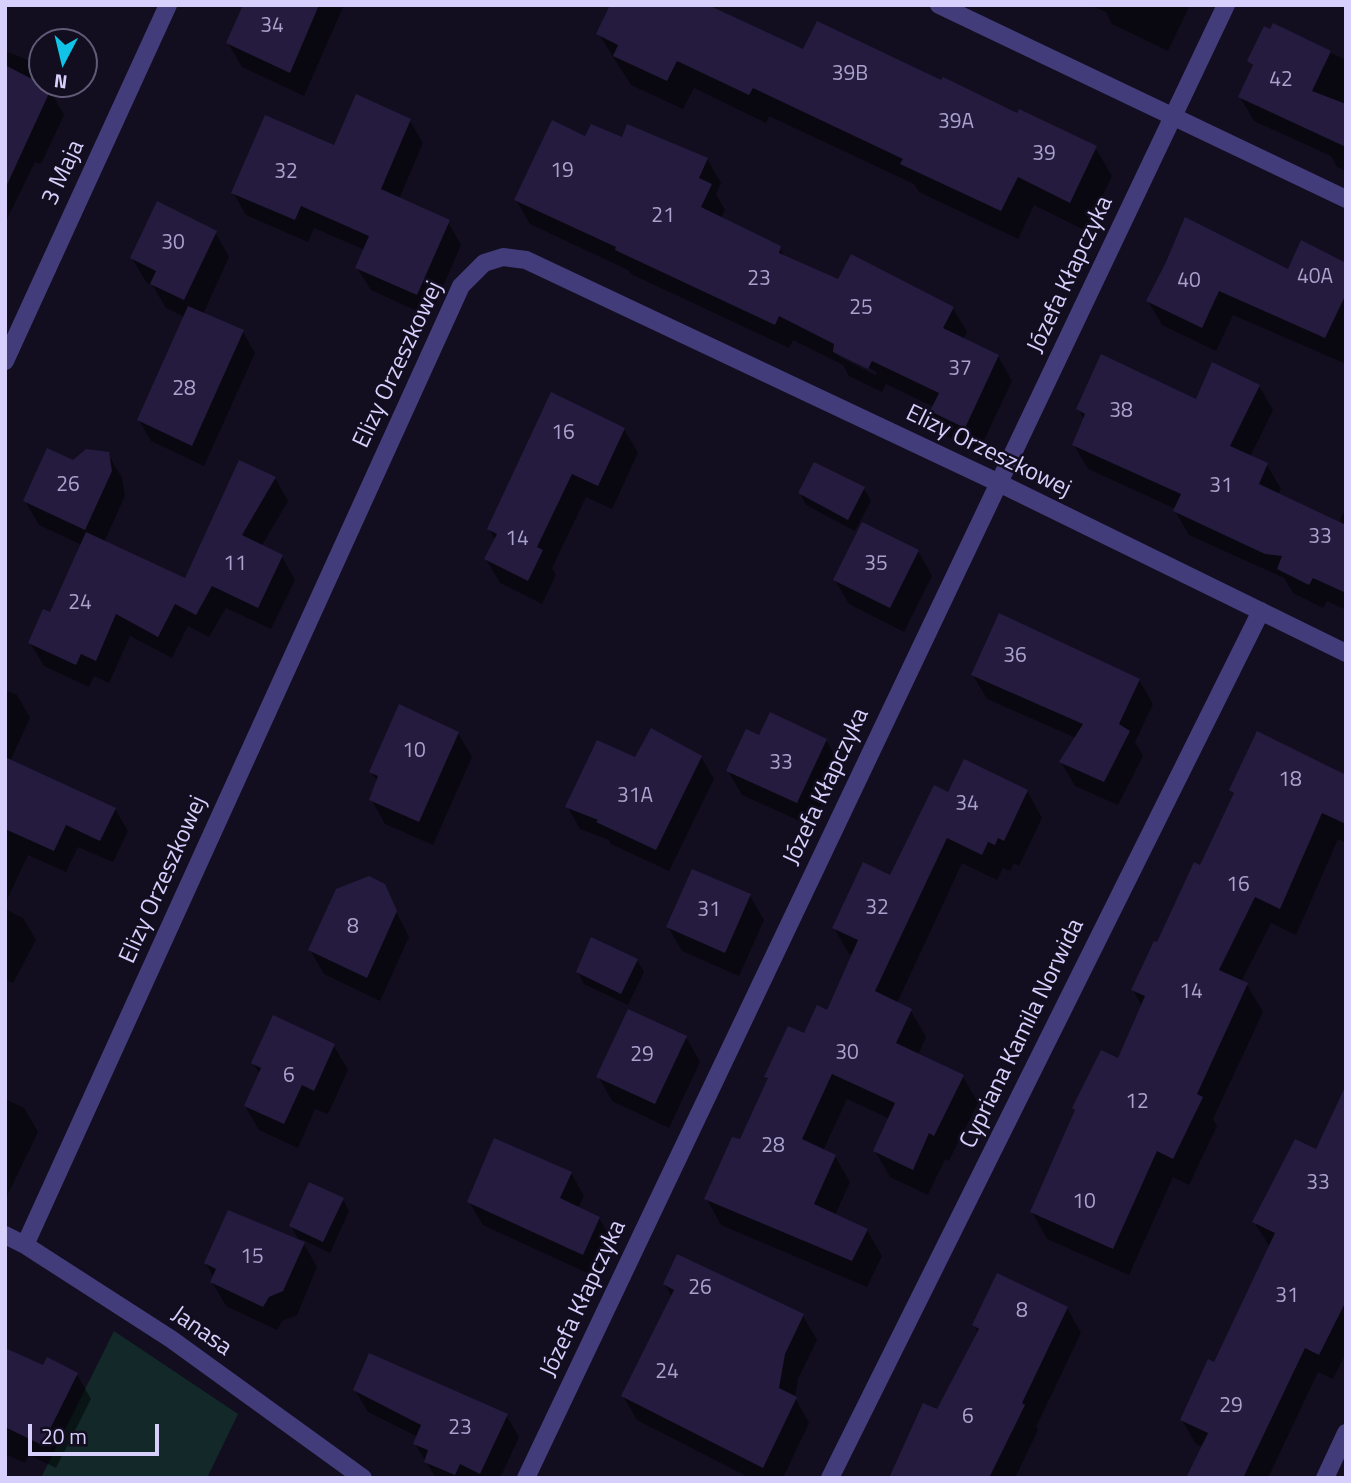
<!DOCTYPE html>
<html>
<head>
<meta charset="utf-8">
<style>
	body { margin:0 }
	#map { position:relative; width:1351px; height:1483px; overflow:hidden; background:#120e1f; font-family:"Titillium Web",sans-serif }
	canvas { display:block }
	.frame { position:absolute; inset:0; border:7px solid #d7cffc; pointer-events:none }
	.north { position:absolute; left:28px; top:28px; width:70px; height:70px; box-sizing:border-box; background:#120e1f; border:2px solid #615b77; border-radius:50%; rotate:187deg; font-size:19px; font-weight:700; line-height:28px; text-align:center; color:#d7cffc }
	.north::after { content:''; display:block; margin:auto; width:24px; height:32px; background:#10c3e7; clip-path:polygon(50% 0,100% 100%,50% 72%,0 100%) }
	.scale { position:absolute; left:28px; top:1424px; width:131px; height:32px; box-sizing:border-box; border:4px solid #d7cffc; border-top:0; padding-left:9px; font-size:21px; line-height:24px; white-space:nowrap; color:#d7cffc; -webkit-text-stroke:5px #120e1f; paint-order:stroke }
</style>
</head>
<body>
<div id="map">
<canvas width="1351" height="1483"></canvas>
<div class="frame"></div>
<div class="north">N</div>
<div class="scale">20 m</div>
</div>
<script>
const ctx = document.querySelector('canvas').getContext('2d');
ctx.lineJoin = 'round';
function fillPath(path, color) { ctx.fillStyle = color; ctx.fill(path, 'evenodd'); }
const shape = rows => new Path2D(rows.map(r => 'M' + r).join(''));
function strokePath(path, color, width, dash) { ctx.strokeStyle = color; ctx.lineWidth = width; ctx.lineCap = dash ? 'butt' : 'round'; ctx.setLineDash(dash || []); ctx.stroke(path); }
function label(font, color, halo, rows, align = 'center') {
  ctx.font = font + ' "Titillium Web",sans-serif'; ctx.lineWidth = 5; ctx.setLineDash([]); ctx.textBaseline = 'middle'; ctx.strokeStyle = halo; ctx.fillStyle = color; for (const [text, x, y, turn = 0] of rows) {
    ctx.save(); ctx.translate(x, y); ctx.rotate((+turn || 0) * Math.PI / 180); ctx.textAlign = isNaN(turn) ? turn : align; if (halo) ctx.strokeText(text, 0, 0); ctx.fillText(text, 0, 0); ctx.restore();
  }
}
fillPath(shape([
	[114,1331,238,1414,207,1478,41,1478]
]), '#122829');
fillPath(shape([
	[245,5,344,5,304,96,242,67,228,43],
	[612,5,710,5,713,9,804,51,942,82,1095,147,1112,176,1086,231,1034,205,1018,239,919,192,914,184,769,116,766,123,694,88,683,109,631,85,598,33],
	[1089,5,1190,5,1168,51,1112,24,1106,12],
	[1274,25,1346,60,1346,171,1337,167,1331,156,1254,121,1240,97,1254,68,1249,61],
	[5,51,31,61,45,85,44,87,50,90,64,115,41,164,35,162,5,223],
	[410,121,423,143,399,199,448,222,461,245,430,317,371,290,357,268,365,250,314,228,308,242,246,215,233,192,335,147],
	[586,138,622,140,707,159,721,183,716,194,725,210,721,218,779,247,785,258,839,281,953,308,967,332,963,339,998,356,1012,381,979,451,946,436,932,411,934,407,886,384,882,392,849,376,843,365,793,340,789,348,631,274,628,270,530,224,516,200],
	[834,350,877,372,875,375,840,357],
	[215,232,229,257,203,314,243,332,255,353,204,466,151,441,139,420,185,317,166,308,153,286,146,282,132,258],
	[1346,265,1346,364,1233,315,1216,351,1162,325,1148,301,1289,271],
	[1259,386,1273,410,1250,457,1267,465,1281,489,1278,495,1339,524,1343,513,1346,514,1346,610,1327,601,1323,608,1293,593,1284,578,1189,535,1175,511,1176,509,1088,469,1074,445,1085,421,1078,409,1197,402],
	[624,429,638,453,612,509,586,497,552,568,556,575,542,604,500,583,486,559,495,540,489,529],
	[108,454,122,478,125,496,104,542,186,581,275,478,288,501,261,547,282,557,295,580,271,629,226,608,209,637,188,626,172,658,130,636,109,683,94,676,89,687,44,666,30,643,51,614,82,545,39,525,25,501,73,462],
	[864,489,871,501,855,531,806,505,800,493],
	[918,551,932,576,904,632,849,604,835,580],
	[973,675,1139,680,1153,704,1135,742,1143,756,1118,805,1075,786,1061,762,1076,738,987,699],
	[5,690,17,695,30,718,10,761,115,809,128,831,113,862,78,847,66,872,28,855,5,904],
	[458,733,472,757,433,845,385,824,371,799,378,783,371,771],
	[760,737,826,740,840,764,811,826,742,795,728,771],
	[701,757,714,779,669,871,611,844,609,840,580,829,567,806,636,760],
	[1336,773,1346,774,1346,843,1338,839,1296,935,1271,923,1241,982,1247,985,1263,1012,1213,1119,1217,1126,1189,1185,1173,1177,1129,1275,1047,1239,1032,1212,1076,1112,1074,1108,1118,1060,1142,1006,1133,990,1201,868,1235,796,1231,790],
	[1027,791,1042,818,1019,866,1014,863,1010,871,1003,868,997,880,962,863,897,1003,911,1011,926,1037,918,1055,963,1077,978,1103,949,1161,945,1159,928,1195,890,1177,875,1151,890,1119,847,1099,823,1151,835,1156,850,1182,835,1215,867,1230,882,1256,867,1287,721,1225,706,1198,741,1141,769,1081,766,1076,828,1012,853,956,849,954,834,928,891,877,949,794],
	[383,885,409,937,380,1001,324,974,310,950],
	[750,896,764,920,739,976,682,951,668,927],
	[5,909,23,918,36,940,13,983,5,980],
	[637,960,644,972,628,1005,584,984,578,972],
	[686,1037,700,1062,669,1128,612,1101,598,1076],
	[334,1046,348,1070,328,1114,315,1109,298,1148,259,1130,245,1106,260,1074,253,1063],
	[1346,1089,1346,1353,1333,1379,1318,1372,1268,1478,1188,1478,1203,1447,1196,1444,1182,1420,1215,1364,1270,1247,1254,1222,1317,1152],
	[5,1099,24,1108,38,1132,6,1198],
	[571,1173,584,1196,578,1208,599,1218,612,1241,596,1277,483,1225,469,1202],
	[343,1199,349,1211,330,1253,301,1239,317,1267,297,1315,282,1321,277,1330,226,1306,212,1282,213,1277,206,1263,300,1242,291,1226],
	[665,1284,803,1316,817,1340,798,1379,795,1398,809,1423,783,1478,750,1478,637,1420,623,1396,672,1298],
	[1067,1308,1081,1333,1036,1427,1038,1430,1015,1478,891,1478,938,1411,979,1334,974,1325],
	[5,1366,44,1368,77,1375,91,1399,56,1468,29,1455,25,1463,5,1454],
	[355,1390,506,1415,519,1437,500,1478,436,1478,415,1444,418,1437,368,1412]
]), '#0007');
fillPath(shape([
	[243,5,319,5,290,73,226,43],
	[610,5,708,5,803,49,817,21,941,80,943,77,1017,113,1019,109,1097,146,1070,203,1018,177,1001,211,900,164,903,159,753,88,749,95,677,61,667,81,613,56,618,45,596,34],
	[1273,23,1331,51,1312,91,1346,104,1346,147,1238,97,1253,65,1247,61,1264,26,1270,29],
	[5,65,51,89,5,189],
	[356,94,411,119,381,189,450,220,417,295,355,268,369,236,301,206,295,220,231,193,265,115,334,145],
	[552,120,585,136,591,124,622,137,627,124,708,158,699,178,712,184,701,207,781,246,779,253,838,279,851,254,954,307,943,328,999,355,965,428,930,411,939,393,872,361,868,369,833,352,834,344,779,316,775,325,615,250,616,247,514,200],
	[157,201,217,231,184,300,150,284,156,271,130,258],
	[1185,217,1288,269,1301,240,1346,263,1346,294,1325,338,1219,291,1202,328,1146,301,1166,262],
	[188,306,244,330,192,446,137,420],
	[1101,354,1196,399,1212,362,1260,385,1230,446,1268,463,1259,484,1346,525,1346,593,1313,578,1309,585,1277,569,1282,556,1265,554,1173,511,1181,494,1072,445,1085,414,1076,409],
	[551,392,625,428,598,486,572,474,537,547,543,550,528,581,484,559,497,534,487,529],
	[47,448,73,460,86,449,109,452,112,471,85,530,23,501],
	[239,460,276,477,242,535,283,555,258,608,212,586,196,615,175,604,158,637,116,614,96,661,81,654,76,665,28,643,43,609,50,612,86,532,185,578],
	[814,462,865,487,848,520,798,493],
	[862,522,919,550,890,608,833,580],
	[999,613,1140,679,1119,724,1130,731,1104,782,1059,762,1083,724,971,675],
	[399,704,459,732,419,822,369,800,378,776,369,772],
	[770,712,827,739,797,803,726,771,746,729,759,735],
	[651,728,702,756,656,850,596,822,598,820,565,807,597,740,635,757],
	[1257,731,1346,775,1346,824,1322,813,1280,909,1255,897,1219,970,1248,983,1197,1094,1203,1097,1173,1159,1157,1151,1113,1249,1030,1212,1075,1110,1072,1108,1101,1050,1118,1058,1145,996,1131,990,1154,941,1157,942,1194,862,1200,865,1234,793,1229,790],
	[5,757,116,808,100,841,66,825,54,851,5,829],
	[964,759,1028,790,1004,841,998,838,995,845,988,842,982,855,947,838,875,991,912,1009,896,1043,964,1075,934,1136,929,1133,913,1170,873,1151,895,1103,832,1074,802,1139,836,1155,814,1204,868,1229,852,1261,704,1199,732,1137,740,1139,768,1078,764,1077,788,1026,804,1033,817,1005,827,1010,858,940,832,928,863,862,890,875,934,785,948,792],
	[692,869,751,894,725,953,666,927],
	[369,876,385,884,397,911,367,978,308,950,336,889],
	[591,937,638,959,621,994,576,972],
	[628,1009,687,1036,655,1104,596,1077],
	[273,1015,335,1044,314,1091,302,1085,284,1124,244,1106,261,1068,251,1063],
	[1346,1085,1346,1301,1319,1355,1305,1348,1243,1478,1186,1478,1208,1433,1180,1420,1208,1359,1214,1362,1275,1233,1252,1222,1295,1139,1316,1149],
	[494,1138,572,1172,560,1198,600,1217,583,1255,467,1202],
	[309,1182,344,1198,323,1242,289,1226],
	[228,1210,305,1242,283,1291,269,1297,263,1307,210,1282,216,1269,204,1263],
	[677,1254,804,1314,785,1354,779,1388,797,1397,763,1468,621,1396,674,1290,663,1284],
	[997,1273,1068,1307,1022,1403,1025,1405,989,1478,889,1478,923,1403,937,1409,979,1329,972,1325],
	[5,1348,43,1365,47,1357,78,1373,42,1445,5,1427],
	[369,1353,508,1414,480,1474,460,1464,455,1475,424,1462,428,1450,413,1444,421,1425,353,1390]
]), '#251b3f');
strokePath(shape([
	[939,5,1346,199],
	[5,361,168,5],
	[5,1235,25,1245,171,1339,363,1478],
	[25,1245,461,286,484,263,503,257,526,260,999,483,1346,653],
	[526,1478,1226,5],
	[830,1478,1261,611],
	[1325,1478,1346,1433]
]), '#433c7b', 18);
label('21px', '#aaa2cd', null, [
	["34",272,27],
	["39B",850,75],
	["42",1281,81],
	["39A",956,123],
	["39",1044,155],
	["19",562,172],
	["32",286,173],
	["21",663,217],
	["30",173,244],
	["40A",1315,278],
	["23",759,280],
	["40",1189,282],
	["25",861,309],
	["37",960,370],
	["28",184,390],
	["38",1121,412],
	["16",563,434],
	["26",68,486],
	["31",1221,487],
	["33",1320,538],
	["14",517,540],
	["11",235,565],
	["35",876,565],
	["24",80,604],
	["36",1015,657],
	["10",414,752],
	["33",781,764],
	["18",1290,781],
	["31A",635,797],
	["34",967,805],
	["16",1238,886],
	["32",877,909],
	["31",709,911],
	["8",353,928],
	["14",1191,993],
	["30",847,1054],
	["29",642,1056],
	["6",289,1077],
	["12",1137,1103],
	["28",773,1147],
	["33",1318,1184],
	["10",1084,1203],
	["15",252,1258],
	["26",700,1289],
	["31",1287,1297],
	["8",1022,1312],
	["24",667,1373],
	["29",1231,1407],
	["6",968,1418],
	["23",460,1429]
]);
label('24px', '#d7cffc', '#120e1f', [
	["3 Maja",64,173,-65],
	["Józefa Kłapczyka",1071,275,-65],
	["Elizy Orzeszkowej",399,365,-65],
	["Elizy Orzeszkowej",988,452,26],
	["Józefa Kłapczyka",827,787,-65],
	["Elizy Orzeszkowej",164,880,-66],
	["Cypriana Kamila Norwida",1023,1034,-64],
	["Józefa Kłapczyka",584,1299,-65],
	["Janasa",201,1332,35]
]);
</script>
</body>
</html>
